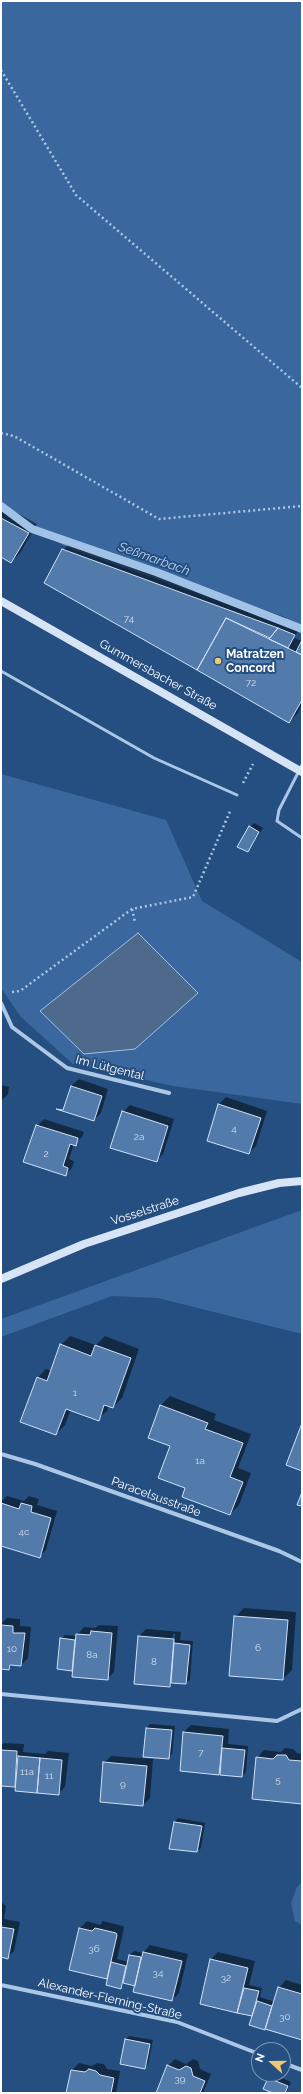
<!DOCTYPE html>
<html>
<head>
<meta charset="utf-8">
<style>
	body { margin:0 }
	#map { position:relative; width:303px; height:2094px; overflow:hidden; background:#254f80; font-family:Raleway,sans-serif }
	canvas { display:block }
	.frame { position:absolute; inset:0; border:2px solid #fff; pointer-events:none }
	.north { position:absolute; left:251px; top:2042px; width:40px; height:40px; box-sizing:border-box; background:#254f80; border:1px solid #7c95b3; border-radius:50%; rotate:291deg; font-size:11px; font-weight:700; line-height:16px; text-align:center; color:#fff }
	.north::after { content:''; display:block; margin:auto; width:14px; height:18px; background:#efc971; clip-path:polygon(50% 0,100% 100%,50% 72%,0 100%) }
</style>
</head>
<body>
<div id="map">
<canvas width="303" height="2094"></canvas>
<div class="frame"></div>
<div class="north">N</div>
</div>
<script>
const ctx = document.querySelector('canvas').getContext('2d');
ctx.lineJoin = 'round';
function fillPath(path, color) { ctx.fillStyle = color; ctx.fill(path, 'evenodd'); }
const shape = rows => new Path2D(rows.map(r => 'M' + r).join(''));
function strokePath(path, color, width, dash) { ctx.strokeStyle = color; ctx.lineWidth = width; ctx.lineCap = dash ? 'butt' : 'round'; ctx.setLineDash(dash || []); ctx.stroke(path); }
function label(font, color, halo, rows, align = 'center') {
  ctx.font = font + ' Raleway,sans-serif'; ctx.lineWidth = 4; ctx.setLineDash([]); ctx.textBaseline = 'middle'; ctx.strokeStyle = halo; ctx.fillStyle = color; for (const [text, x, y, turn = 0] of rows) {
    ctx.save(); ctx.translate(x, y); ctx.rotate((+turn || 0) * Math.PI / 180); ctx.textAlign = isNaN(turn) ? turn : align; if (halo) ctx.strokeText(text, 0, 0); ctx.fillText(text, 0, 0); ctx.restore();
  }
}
fillPath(shape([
	[1,1,302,1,302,634,245,610,68,548,1,510],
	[1,774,166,820,202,901,302,962,302,1104,173,1086,73,1064,21,1017,1,988],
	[302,1210,302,1334,158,1298,112,1296,1,1337,1,1319],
	[302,1882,302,1925,295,1921,291,1903,297,1887]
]), '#3a689e');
const water = shape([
	[138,933,198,993,135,1049,84,1054,40,1011,138,933]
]);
fillPath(water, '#4d6a8d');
strokePath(water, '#a1c2e7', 1);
fillPath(shape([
	[1,504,37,524,20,553,11,562,1,556],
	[73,540,287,618,282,624,298,631,294,638,302,641,302,705,298,713,289,722,63,550],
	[254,823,263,828,248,851,250,827],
	[79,1079,108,1089,101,1113,94,1120,71,1086],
	[1,1085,9,1087,8,1094,1,1101],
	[226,1097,267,1111,256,1146,249,1153,208,1140,219,1104],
	[130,1105,174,1119,163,1154,156,1161,123,1112],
	[44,1119,84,1132,82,1137,74,1144,69,1159,74,1161,72,1168,65,1175,37,1126],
	[70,1336,96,1345,105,1336,139,1349,122,1398,113,1407,109,1406,107,1411,98,1419,71,1409,65,1425,56,1434,37,1378,46,1369,52,1371,61,1345],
	[170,1396,216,1414,214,1420,251,1434,238,1468,251,1473,239,1505,230,1514,186,1487,171,1445,149,1437,161,1405],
	[7,1496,24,1501,29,1496,39,1499,37,1505,57,1511,46,1550,39,1557,1,1545,1,1502],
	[244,1608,296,1612,292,1670,283,1679,235,1617],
	[7,1618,20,1619,20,1626,31,1627,28,1658,21,1665,14,1664,9,1669,1,1668,1,1624],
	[99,1625,118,1626,114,1672,107,1679,74,1668,72,1670,61,1639,65,1635,76,1636,84,1627,95,1628],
	[146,1629,181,1632,180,1640,193,1641,190,1680,186,1683,174,1682,170,1686,139,1636],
	[173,1634,175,1634,172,1680,170,1680],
	[150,1724,175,1726,172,1754,168,1758,144,1756,147,1728],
	[191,1725,229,1729,228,1744,248,1746,246,1772,242,1776,221,1771,219,1774,184,1732],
	[4,1743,24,1744,23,1752,45,1754,48,1751,69,1753,65,1787,58,1794,16,1784,15,1786,1,1785,1,1746],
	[285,1748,293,1749,297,1753,302,1754,302,1802,257,1758,264,1750,281,1752],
	[111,1756,153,1759,150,1798,143,1805,104,1763],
	[178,1818,205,1823,201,1848,197,1851,175,1822],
	[1,1902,6,1906,4,1919,20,1922,14,1951,7,1958,1,1956],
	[87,1921,100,1925,103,1921,123,1926,124,1928,117,1959,128,1962,130,1955,134,1951,143,1953,150,1945,188,1954,179,1993,172,2000,136,1985,125,1982,121,1988,109,1976,107,1978,80,1928],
	[218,1952,255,1961,249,1985,262,1988,260,1997,275,2002,279,1988,286,1980,302,1985,302,2039,253,2015,201,2003,211,1959],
	[129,2036,153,2040,148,2064,144,2068,126,2039],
	[175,2059,186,2064,193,2059,198,2061,200,2069,211,2074,203,2093,157,2093,168,2066],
	[79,2063,92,2066,97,2063,104,2064,107,2069,120,2071,116,2093,67,2093,72,2070],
	[273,2074,291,2082,286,2093,275,2093,264,2088]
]), '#0007');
strokePath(shape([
	[1,506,32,529,156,572,302,629]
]), '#a1c2e7', 8);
const building = shape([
	[1,518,29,533,11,563,1,557,1,518],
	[62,549,278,628,270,638,226,618,197,670,44,583,62,549],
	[226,618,302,655,302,700,289,723,197,670,226,618],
	[278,628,295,635,288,648,269,639,278,628],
	[302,640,302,655,296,652,302,640],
	[249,826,259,832,248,852,237,847,249,826],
	[71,1086,102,1096,94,1121,56,1109,63,1110,71,1086],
	[218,1104,261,1118,249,1154,207,1141,218,1104],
	[122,1111,168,1126,157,1162,110,1148,122,1111],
	[36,1125,78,1138,76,1146,70,1144,63,1166,68,1168,66,1176,23,1162,36,1125],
	[60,1344,91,1356,95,1345,131,1358,113,1408,104,1405,99,1421,66,1409,56,1435,20,1422,37,1377,47,1381,60,1344],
	[160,1405,208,1423,205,1429,243,1443,230,1477,243,1482,230,1515,182,1497,185,1488,158,1478,170,1446,148,1438,160,1405],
	[302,1423,302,1471,286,1465,302,1423],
	[302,1492,302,1506,297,1505,302,1492],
	[1,1503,19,1509,21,1503,32,1506,31,1512,51,1518,40,1558,1,1546,1,1503],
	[234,1616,288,1620,283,1680,229,1676,234,1616],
	[1,1625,13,1626,13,1633,25,1633,21,1666,10,1665,9,1670,1,1669,1,1625],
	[91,1631,112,1633,108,1680,72,1677,76,1634,90,1635,91,1631],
	[138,1636,174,1639,170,1687,134,1684,138,1636],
	[60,1638,75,1640,72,1671,57,1669,60,1638],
	[174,1643,190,1645,186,1684,171,1683,174,1643],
	[146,1728,172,1730,169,1759,143,1757,146,1728],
	[183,1732,223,1736,219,1775,180,1771,183,1732],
	[222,1748,245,1750,242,1777,220,1775,222,1748],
	[1,1750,17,1751,15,1787,1,1786,1,1750],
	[277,1755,286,1755,289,1760,302,1761,302,1804,252,1799,256,1757,273,1759,277,1755],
	[18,1756,40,1758,37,1793,15,1791,18,1756],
	[40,1758,62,1760,59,1795,37,1793,40,1758],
	[103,1762,147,1766,143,1806,100,1802,103,1762],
	[174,1822,202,1826,197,1852,169,1849,174,1822],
	[1,1927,14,1929,8,1959,1,1957,1,1927],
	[79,1928,92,1931,95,1928,116,1933,117,1935,107,1979,69,1970,79,1928],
	[143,1952,182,1961,172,2001,133,1992,143,1952],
	[129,1955,141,1957,135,1986,123,1983,129,1955],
	[210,1959,248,1968,237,2013,200,2004,210,1959],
	[111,1962,126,1966,121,1989,106,1985,111,1962],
	[278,1987,302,1994,302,2040,265,2029,278,1987],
	[244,1988,259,1991,252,2016,237,2013,244,1988],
	[257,2001,272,2006,265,2030,249,2025,257,2001],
	[125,2039,150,2044,145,2069,120,2064,125,2039],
	[167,2065,179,2070,186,2066,191,2068,193,2076,205,2081,200,2093,156,2093,167,2065],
	[89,2069,96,2071,100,2075,114,2078,111,2093,66,2093,71,2070,85,2072,89,2069],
	[268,2078,288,2086,285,2093,273,2093,263,2089,268,2078]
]);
fillPath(building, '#527bab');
strokePath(building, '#d0e1f5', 1);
strokePath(shape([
	[1,70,76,195,302,388],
	[1,433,14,436,159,519,302,506],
	[243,783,253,764],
	[132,909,135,922],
	[12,992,20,991,132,909,193,897,231,809]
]), '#acc7e6', 2.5, [2, 3]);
strokePath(shape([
	[1,671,154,758,237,795],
	[302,765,279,810,277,821,302,838]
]), '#acc7e6', 3);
strokePath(shape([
	[1,1003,12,1027,67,1068,169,1093],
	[1,1454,35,1464,279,1551,302,1562],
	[1,1694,277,1721,302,1709],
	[1,1985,177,2022,259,2054],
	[283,2063,302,2070]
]), '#acc7e6', 4);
strokePath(shape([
	[1,601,302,772],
	[1,1279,84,1244,239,1193,279,1183,302,1181]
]), '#d6e4f6', 8);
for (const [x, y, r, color] of [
	[218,661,4,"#efc971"]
]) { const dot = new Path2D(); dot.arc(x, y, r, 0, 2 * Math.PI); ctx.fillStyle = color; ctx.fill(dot); strokePath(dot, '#254f80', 1.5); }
label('10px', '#d4deea', null, [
	["74",129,619],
	["72",251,683],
	["4",234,1129],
	["2a",139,1137],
	["2",46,1154],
	["1",75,1393],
	["1a",200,1461],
	["4c",24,1532],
	["6",258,1648],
	["10",12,1649],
	["8a",92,1655],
	["8",154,1662],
	["7",201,1753],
	["11a",27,1772],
	["11",49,1776],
	["5",278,1780],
	["9",123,1784],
	["36",94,1949],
	["34",158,1973],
	["32",226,1978],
	["30",285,2017],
	["39",180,2079]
]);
label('bold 12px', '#fff', '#254f80', [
	["Matratzen",226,654],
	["Concord",226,668]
], 'left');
label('12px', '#fff', '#254f80', [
	["Gummersbacher Straße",158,675,29],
	["Im Lütgental",110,1068,14],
	["Vosselstraße",145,1211,-18],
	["Paracelsusstraße",156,1497,20],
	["Alexander-Fleming-Straße",110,1999,13]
]);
label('italic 13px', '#b8d1ee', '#254f80', [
	["Seßmarbach",154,559,20]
]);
</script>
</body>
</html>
